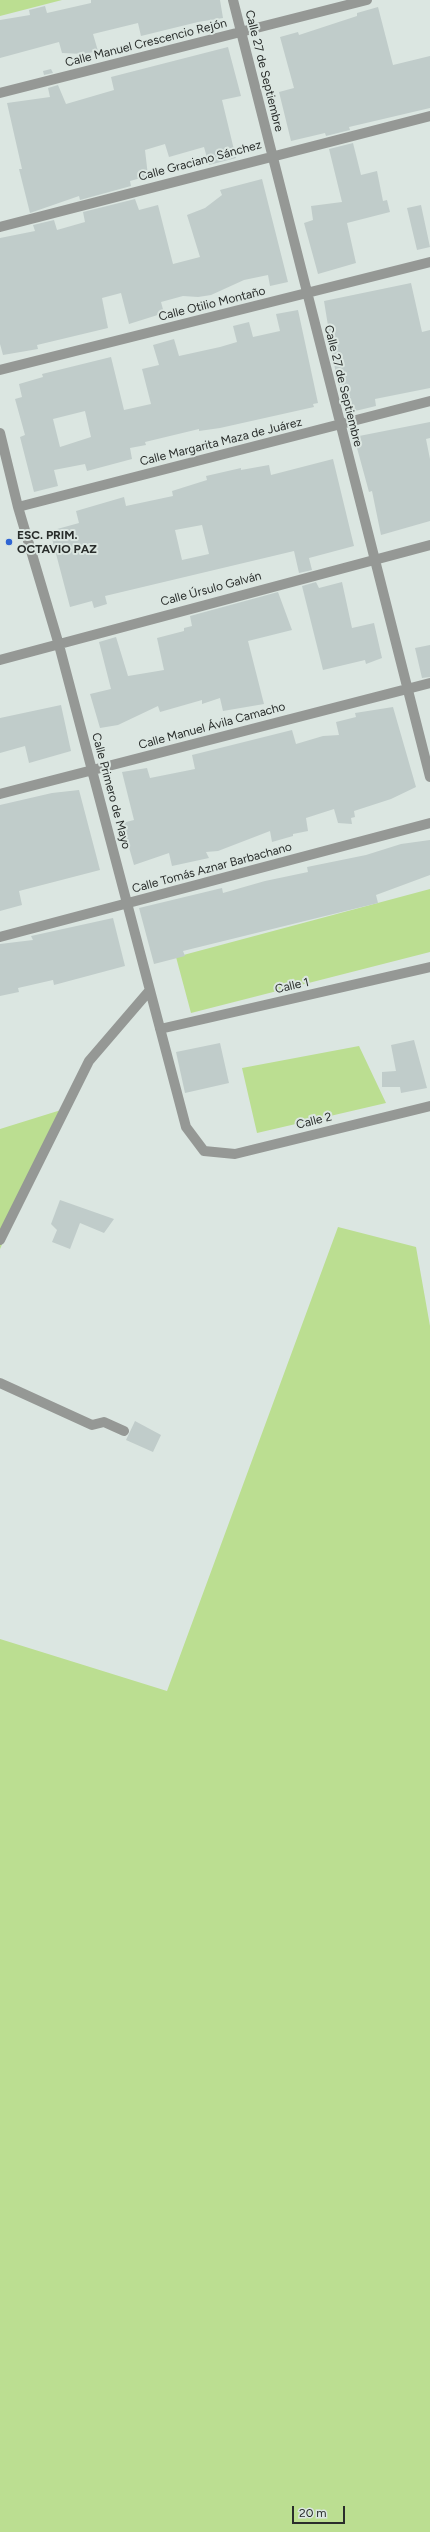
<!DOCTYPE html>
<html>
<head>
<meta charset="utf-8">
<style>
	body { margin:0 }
	#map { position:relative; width:430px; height:2532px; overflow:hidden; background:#dbe6e1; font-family:Figtree,sans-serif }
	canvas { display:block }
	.scale { position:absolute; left:292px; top:2506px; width:53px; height:18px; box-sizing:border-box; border:2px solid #292d2b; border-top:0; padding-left:5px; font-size:12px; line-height:14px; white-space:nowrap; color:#292d2b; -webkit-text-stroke:3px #dbe6e1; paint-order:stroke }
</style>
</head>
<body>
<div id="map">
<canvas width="430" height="2532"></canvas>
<div class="scale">20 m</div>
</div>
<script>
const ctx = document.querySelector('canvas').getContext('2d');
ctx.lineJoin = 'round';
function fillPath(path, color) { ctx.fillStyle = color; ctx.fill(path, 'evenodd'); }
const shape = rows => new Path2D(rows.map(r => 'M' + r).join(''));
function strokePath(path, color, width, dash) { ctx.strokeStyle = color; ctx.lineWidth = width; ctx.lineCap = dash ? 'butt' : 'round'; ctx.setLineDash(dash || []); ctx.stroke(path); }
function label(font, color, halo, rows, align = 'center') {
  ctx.font = font + ' Figtree,sans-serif'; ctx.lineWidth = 4; ctx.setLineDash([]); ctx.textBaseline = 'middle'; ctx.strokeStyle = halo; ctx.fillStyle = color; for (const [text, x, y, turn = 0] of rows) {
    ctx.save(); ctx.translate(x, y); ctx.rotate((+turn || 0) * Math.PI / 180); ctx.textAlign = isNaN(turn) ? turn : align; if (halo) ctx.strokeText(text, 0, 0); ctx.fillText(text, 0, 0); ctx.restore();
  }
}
fillPath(shape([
	[0,0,62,0,0,16],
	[430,889,430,952,191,1013,176,957],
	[359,1046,386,1103,257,1133,242,1068],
	[61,1110,0,1249,0,1129],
	[338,1227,416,1247,430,1326,430,2532,0,2532,0,1639,167,1691]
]), '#bbde91');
fillPath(shape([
	[91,0,220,0,223,18,198,22,141,36,138,23,93,34,98,51,84,54,62,53,59,42,0,58,0,20,30,15,29,10,45,6,47,13,91,3],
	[378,7,393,65,430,56,430,108,349,127,350,130,326,136,325,133,291,141,279,92,294,88,280,37,298,32,299,35,357,16,357,13],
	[228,47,241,96,222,100,236,158,209,165,204,147,169,157,165,144,145,150,148,176,130,181,131,186,80,200,79,196,30,213,19,169,22,169,7,103,50,97,48,88,58,85,66,104,114,90,111,77],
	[51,69,53,73,44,75,43,71],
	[353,143,361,175,377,171,383,201,387,200,390,212,347,223,356,263,318,274,304,223,313,220,311,206,342,202,329,149],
	[262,179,288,282,270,286,268,275,244,280,211,295,198,297,183,296,161,302,164,313,129,324,121,293,102,298,108,328,37,345,38,349,3,355,0,344,0,238,35,231,33,225,54,220,57,230,85,222,83,212,135,199,139,210,158,205,173,264,200,257,187,215,205,208,222,195,220,190],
	[421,205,430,247,417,250,407,208],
	[411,283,422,332,430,330,430,388,375,399,376,406,347,413,336,375,324,301],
	[298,310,318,403,313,404,314,407,220,428,199,431,199,429,145,442,146,445,130,448,132,459,87,471,85,464,54,470,58,486,34,492,20,437,25,435,15,399,22,397,19,384,43,377,42,374,111,357,124,410,151,404,142,369,159,365,153,345,174,339,179,356,220,347,237,342,233,326,249,322,253,337,280,331,276,314],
	[85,411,91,437,60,447,53,419],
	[430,422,430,438,426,439,430,459,430,521,381,535,372,491,369,492,354,437],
	[333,459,354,546,309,558,312,570,299,573,294,551,105,596,107,604,94,608,92,601,70,607,50,531,79,523,76,511,124,497,126,506,173,496,172,491,207,480,206,476,241,468,241,470,269,465,271,475],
	[202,525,209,554,182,560,175,530],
	[316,582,319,588,342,582,352,628,374,623,382,658,366,664,365,660,323,670,302,586],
	[278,592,292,630,248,641,264,704,223,711,220,698,202,704,202,700,160,712,158,706,118,725,100,728,90,694,111,689,99,642,116,637,128,676,164,670,157,638,184,631,184,628,192,626,190,616],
	[430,645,430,677,422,678,415,648],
	[61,705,71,751,29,763,25,746,0,753,0,718],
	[393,707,416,787,391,799,354,811,355,817,351,818,352,824,338,823,334,809,306,818,308,831,293,834,293,836,272,842,270,831,218,851,206,852,209,858,172,866,169,853,134,865,122,823,134,820,122,772,147,768,150,778,195,769,192,755,292,730,296,744,323,736,339,735,336,722,356,717,355,713],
	[79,790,100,870,19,891,22,905,0,911,0,805,52,793],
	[430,840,430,875,376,895,378,903,183,951,185,956,154,964,139,908,222,888,223,893,265,881,308,872,307,867,366,855,401,844],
	[113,918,125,966,54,985,53,980,18,988,19,992,0,996,0,944,33,940,31,936],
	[414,1040,427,1088,401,1093,400,1087,382,1087,382,1072,396,1071,391,1045],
	[220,1043,229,1083,185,1093,176,1052],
	[60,1200,114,1219,104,1233,80,1223,70,1249,52,1242,57,1230,51,1224],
	[135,1421,161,1435,153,1452,126,1440]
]), '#c0ccca');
strokePath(shape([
	[233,0,430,777],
	[0,93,367,0],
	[0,227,430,116],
	[0,370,430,262],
	[0,433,18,507,59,645,186,1127,204,1151,235,1154,430,1106],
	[18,507,430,401],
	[0,660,430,545],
	[0,794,430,683],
	[0,937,430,823],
	[160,1029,430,967],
	[0,1240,89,1061,150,990],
	[0,1383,92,1425,104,1422,124,1431]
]), '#959895', 10);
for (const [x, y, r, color] of [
	[9,542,4,"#2f65d3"]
]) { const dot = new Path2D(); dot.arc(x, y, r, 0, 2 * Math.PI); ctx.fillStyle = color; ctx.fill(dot); strokePath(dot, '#dbe6e1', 1.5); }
label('12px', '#292d2b', '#dbe6e1', [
	["Calle Manuel Crescencio Rejón",146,43,-14],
	["Calle 27 de Septiembre",264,71,76],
	["Calle Graciano Sánchez",200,161,-15],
	["Calle Otilio Montaño",212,304,-14],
	["Calle 27 de Septiembre",343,386,76],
	["Calle Margarita Maza de Juárez",221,442,-14],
	["Calle Úrsulo Galván",211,589,-15],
	["Calle Manuel Ávila Camacho",212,726,-15],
	["Calle Primero de Mayo",111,791,75],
	["Calle Tomás Aznar Barbachano",212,868,-15],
	["Calle 1",292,986,-13],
	["Calle 2",314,1121,-14]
]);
label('bold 12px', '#292d2b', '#dbe6e1', [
	["ESC. PRIM.",17,535],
	["OCTAVIO PAZ",17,549]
], 'left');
</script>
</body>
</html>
